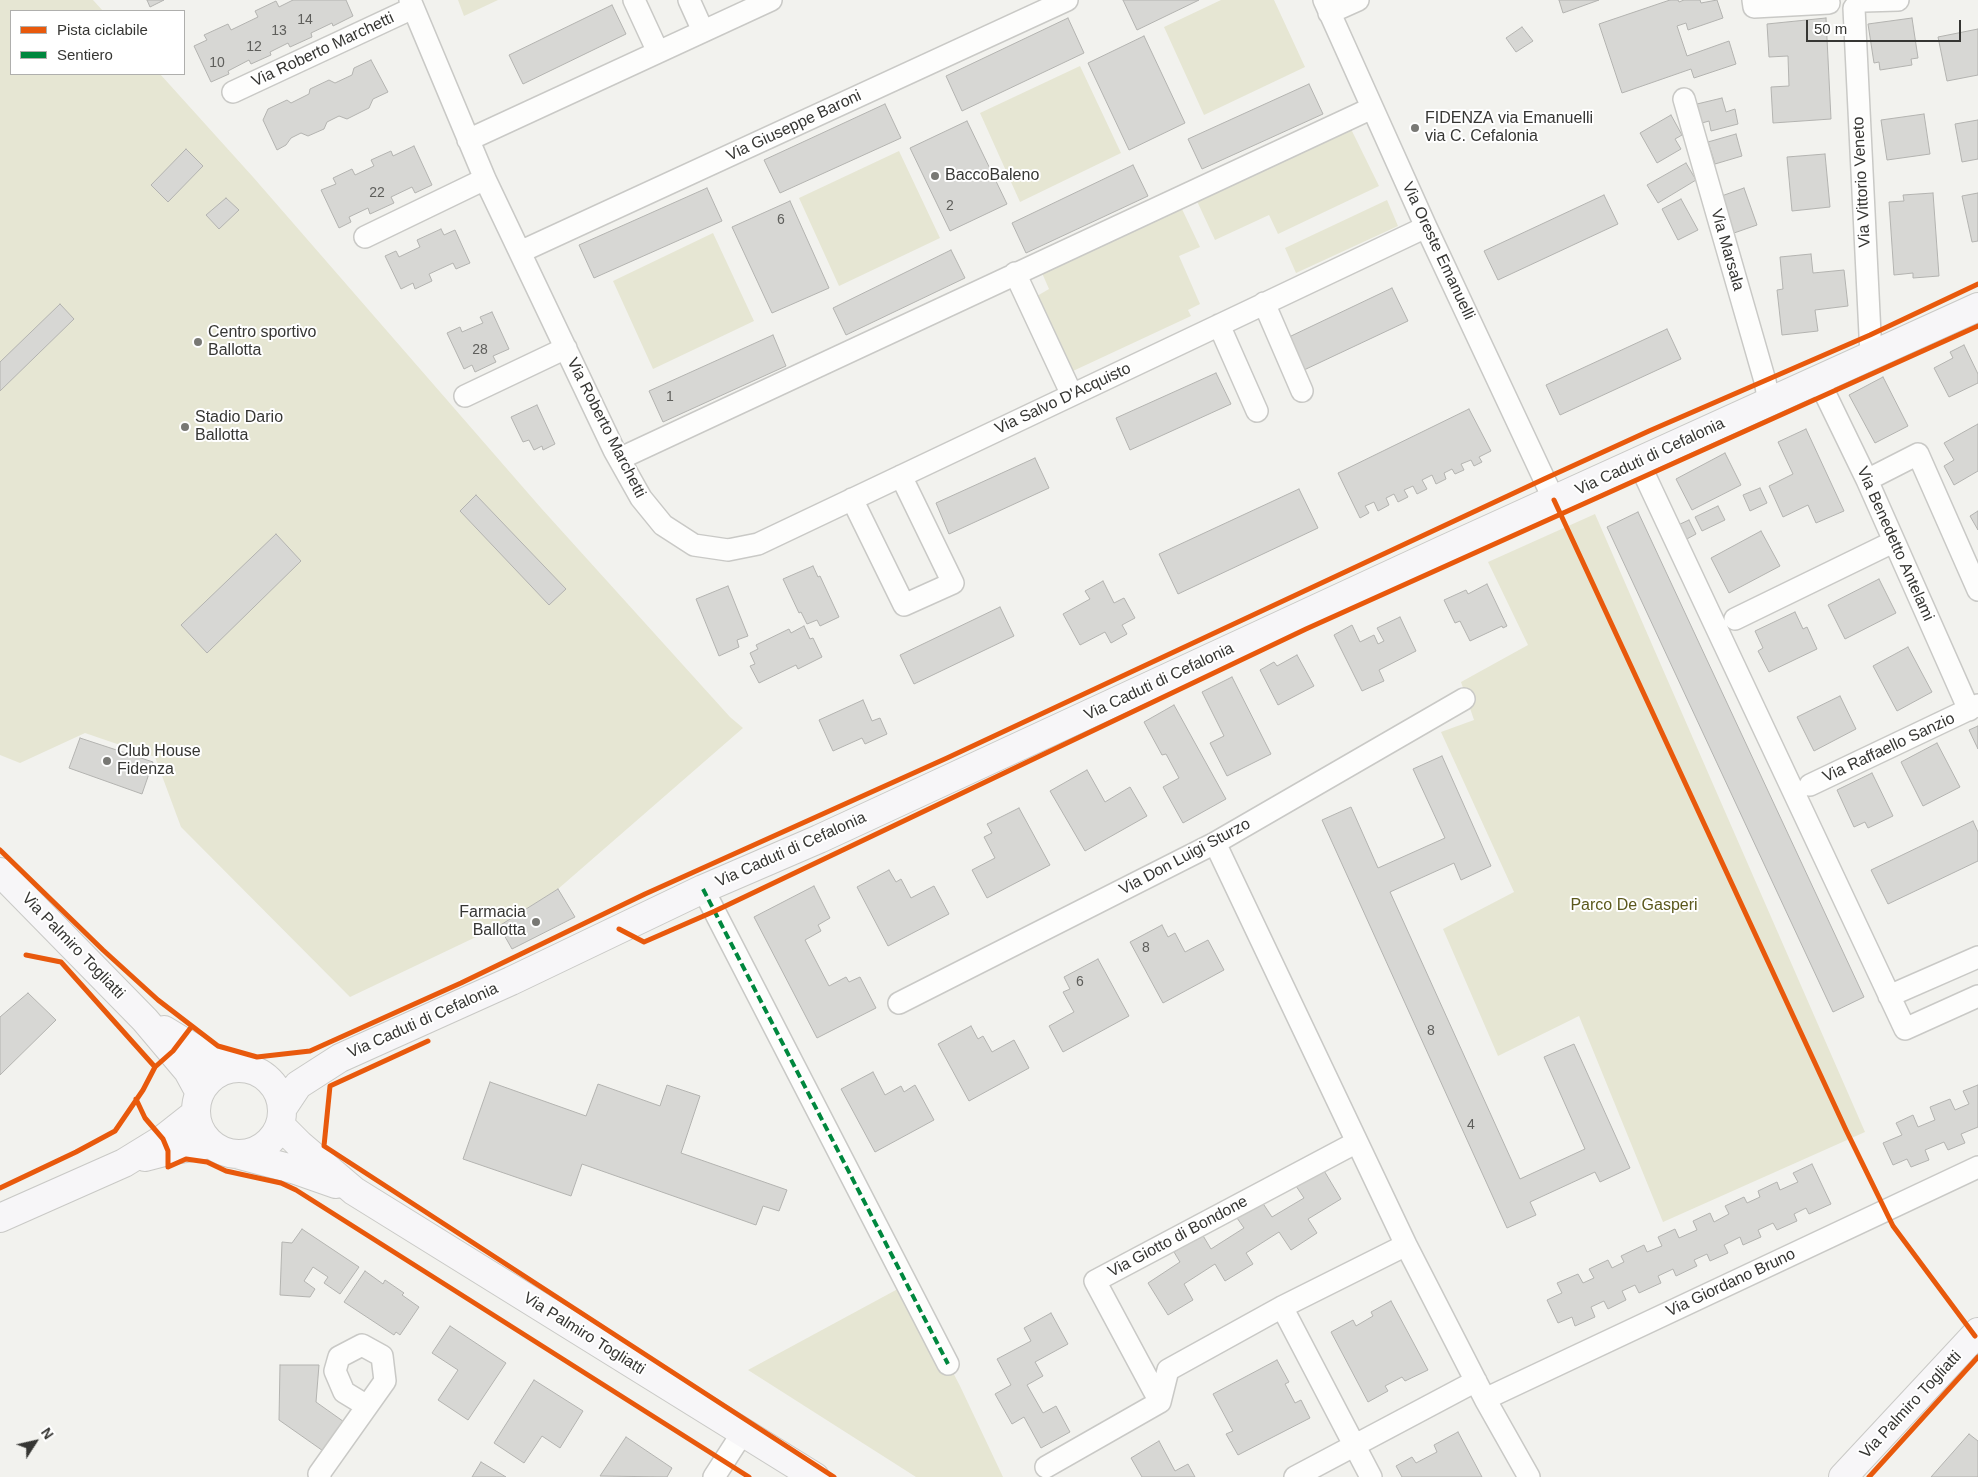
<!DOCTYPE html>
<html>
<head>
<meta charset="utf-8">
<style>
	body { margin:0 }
	#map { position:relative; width:1978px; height:1477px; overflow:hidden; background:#f2f2ee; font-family:Helvetica,sans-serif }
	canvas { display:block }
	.legend { position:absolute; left:10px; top:10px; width:175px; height:65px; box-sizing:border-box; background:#fff; border:1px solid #afafad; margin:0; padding:6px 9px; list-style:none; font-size:15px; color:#363633 }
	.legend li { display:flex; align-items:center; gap:10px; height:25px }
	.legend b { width:25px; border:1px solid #afafad }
	.north { position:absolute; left:10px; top:1417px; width:50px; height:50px; -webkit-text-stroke:4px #fff; paint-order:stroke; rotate:55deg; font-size:14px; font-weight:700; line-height:20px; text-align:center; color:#363633 }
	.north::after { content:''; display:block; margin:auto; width:18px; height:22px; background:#363633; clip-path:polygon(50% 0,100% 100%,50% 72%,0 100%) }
	.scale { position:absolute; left:1806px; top:20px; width:155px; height:22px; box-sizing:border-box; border:2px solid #363633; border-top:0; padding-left:6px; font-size:15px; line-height:18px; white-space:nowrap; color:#363633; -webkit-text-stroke:4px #fff; paint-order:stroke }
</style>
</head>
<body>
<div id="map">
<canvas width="1978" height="1477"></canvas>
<ul class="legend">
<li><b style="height:6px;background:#e8590c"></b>Pista ciclabile</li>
<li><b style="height:6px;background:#00873e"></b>Sentiero</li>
</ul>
<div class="north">N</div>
<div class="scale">50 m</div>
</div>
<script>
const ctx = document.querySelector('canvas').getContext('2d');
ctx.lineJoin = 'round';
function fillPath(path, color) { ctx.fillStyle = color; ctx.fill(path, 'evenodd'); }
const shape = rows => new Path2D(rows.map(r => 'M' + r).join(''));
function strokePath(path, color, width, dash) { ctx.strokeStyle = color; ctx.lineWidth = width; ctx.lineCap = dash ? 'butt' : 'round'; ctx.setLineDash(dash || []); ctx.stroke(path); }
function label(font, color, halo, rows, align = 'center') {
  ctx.font = font + ' Helvetica,sans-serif'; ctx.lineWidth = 4; ctx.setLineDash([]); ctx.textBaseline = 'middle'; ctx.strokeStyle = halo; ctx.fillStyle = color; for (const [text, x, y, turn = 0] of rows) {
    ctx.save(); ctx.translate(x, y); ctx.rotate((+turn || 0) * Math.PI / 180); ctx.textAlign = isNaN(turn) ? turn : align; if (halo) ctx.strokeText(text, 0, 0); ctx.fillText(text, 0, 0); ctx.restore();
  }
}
fillPath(shape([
	[0,0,93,0,103,11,11,11,11,74,160,74,253,177,541,508,730,717,743,728,558,889,499,926,350,997,181,827,155,757,85,733,20,763,0,755],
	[458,0,498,0,464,16],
	[1221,0,1274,0,1305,67,1204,115,1164,27],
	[1080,66,1121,153,1020,202,980,113],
	[1350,127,1379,186,1278,234,1269,215,1215,240,1196,199],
	[899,151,940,238,839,286,799,198],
	[1387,200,1398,226,1296,273,1285,248],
	[1181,207,1200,247,1179,256,1200,304,1188,310,1191,316,1073,371,1037,296,1049,289,1042,273],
	[713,233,754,321,653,369,613,281],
	[1595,514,1865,1132,1663,1222,1579,1016,1498,1056,1443,929,1514,892,1441,732,1474,720,1461,682,1528,645,1488,562],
	[907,1284,960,1386,1003,1477,916,1477,748,1370]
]), '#e6e6d3');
const building = shape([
	[147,0,164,0,150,7,147,0],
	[293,0,346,0,353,16,333,26,332,23,311,33,312,37,290,47,288,43,270,52,271,55,251,64,249,60,228,71,229,74,211,82,194,46,207,40,204,35,228,24,231,30,258,17,255,11,276,1,279,7,293,0],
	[1123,0,1199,0,1137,30,1123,0],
	[1559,0,1599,0,1563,13,1559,0],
	[1670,0,1678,0,1679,2,1684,0,1700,0,1701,3,1717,0,1723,18,1688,30,1686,23,1677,26,1687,56,1729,41,1736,64,1694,78,1691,69,1622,93,1599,24,1670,0],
	[612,5,626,34,523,84,509,55,612,5],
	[1068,18,1084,53,962,111,946,76,1068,18],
	[1826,18,1831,119,1773,123,1771,87,1789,86,1788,56,1769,57,1767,24,1826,18],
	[1912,18,1918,58,1911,59,1912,65,1880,70,1879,62,1874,63,1868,24,1912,18],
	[1522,27,1533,41,1516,52,1506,38,1522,27],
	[1978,29,1978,75,1947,81,1938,37,1978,29],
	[1144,36,1185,123,1129,150,1088,63,1144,36],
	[371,60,388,92,373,99,369,108,347,119,339,116,327,122,324,129,308,136,301,133,291,138,286,145,277,150,263,120,268,109,287,100,291,103,309,94,310,89,329,80,335,83,352,75,354,68,371,60],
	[1309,84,1323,114,1202,169,1188,139,1309,84],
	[1722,98,1726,112,1735,109,1738,124,1711,131,1709,121,1702,123,1697,104,1722,98],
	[885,104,901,138,780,193,764,160,885,104],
	[1924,114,1930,154,1887,160,1881,120,1924,114],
	[1671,115,1682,135,1675,139,1681,149,1657,163,1640,133,1671,115],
	[1978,120,1978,159,1962,162,1955,124,1978,120],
	[967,121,1007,204,950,231,910,148,967,121],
	[1736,134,1742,156,1715,164,1708,142,1736,134],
	[414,146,432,185,415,193,412,187,391,197,394,203,370,214,368,208,349,217,351,222,339,228,321,190,336,184,333,178,352,169,355,175,374,166,371,160,391,151,393,156,414,146],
	[186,149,203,166,168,202,151,185,186,149],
	[1825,154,1830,207,1792,211,1787,157,1825,154],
	[1686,163,1696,180,1658,203,1647,185,1686,163],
	[1133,165,1148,196,1026,253,1012,223,1133,165],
	[707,188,722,221,594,278,579,245,707,188],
	[1744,188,1757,225,1734,233,1728,215,1716,198,1744,188],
	[1933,193,1939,276,1913,278,1913,273,1894,275,1889,202,1904,201,1903,195,1933,193],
	[1978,193,1978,241,1972,242,1962,196,1978,193],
	[1604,195,1618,224,1498,280,1484,251,1604,195],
	[226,198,239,210,219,229,206,215,226,198],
	[1681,199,1698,230,1678,240,1662,209,1681,199],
	[790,201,829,288,772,313,732,227,790,201],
	[441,229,444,235,455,230,470,263,456,269,453,263,429,274,432,281,415,289,413,283,401,289,385,256,396,251,399,257,420,247,417,240,441,229],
	[951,250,965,278,846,335,833,308,951,250],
	[1811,254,1813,273,1844,270,1848,306,1815,310,1818,331,1782,335,1777,290,1783,289,1780,257,1811,254],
	[1392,288,1408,321,1304,370,1289,337,1392,288],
	[60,304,74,319,0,391,0,362,60,304],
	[492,312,509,349,493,356,496,362,475,372,472,365,464,369,447,333,460,327,462,332,483,323,480,317,492,312],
	[1667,329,1681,359,1560,415,1546,385,1667,329],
	[773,335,786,366,663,422,649,391,773,335],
	[1964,345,1978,374,1978,383,1949,397,1934,368,1953,358,1950,352,1964,345],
	[1216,373,1231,404,1130,450,1116,418,1216,373],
	[1883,377,1908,426,1875,443,1849,395,1883,377],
	[537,405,555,444,543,450,542,446,534,450,529,440,523,442,511,417,537,405],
	[1469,409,1491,451,1479,457,1482,462,1474,466,1471,460,1461,464,1464,470,1455,474,1452,469,1444,473,1446,479,1436,484,1432,475,1422,480,1427,489,1417,494,1413,486,1404,490,1408,497,1398,502,1394,494,1386,498,1389,505,1378,511,1374,502,1365,506,1369,513,1360,518,1338,473,1469,409],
	[1978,424,1978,471,1954,485,1944,466,1954,460,1944,443,1978,424],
	[1806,429,1844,511,1816,523,1808,505,1783,517,1769,486,1793,474,1778,442,1806,429],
	[1725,453,1741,485,1692,510,1676,479,1725,453],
	[1035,458,1049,488,949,534,936,503,1035,458],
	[1760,488,1767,503,1750,511,1743,495,1760,488],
	[1299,489,1318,528,1178,594,1159,554,1299,489],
	[476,495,566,589,549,605,460,511,476,495],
	[1718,506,1725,520,1702,531,1695,517,1718,506],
	[1978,511,1978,530,1970,516,1978,511],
	[1638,512,1864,997,1833,1012,1607,527,1638,512],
	[1689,520,1696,534,1685,540,1678,525,1689,520],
	[1761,531,1780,566,1729,593,1711,558,1761,531],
	[276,534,301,561,207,653,181,625,276,534],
	[813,566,818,577,820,576,839,617,820,626,817,620,807,624,801,612,799,613,783,579,813,566],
	[1879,579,1896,613,1845,639,1828,605,1879,579],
	[1103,581,1114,603,1124,598,1135,618,1122,625,1127,634,1111,643,1105,632,1080,645,1063,614,1090,599,1085,591,1103,581],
	[1487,584,1507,626,1503,628,1502,626,1470,641,1460,621,1455,623,1444,600,1466,590,1468,594,1487,584],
	[728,586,748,636,737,640,739,647,719,656,696,599,728,586],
	[1000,607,1014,636,914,684,900,655,1000,607],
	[1795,612,1803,629,1807,627,1817,649,1769,672,1758,651,1763,648,1755,631,1795,612],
	[1400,617,1416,651,1379,670,1384,681,1362,691,1334,635,1352,625,1360,642,1374,635,1378,644,1384,641,1377,628,1400,617],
	[804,626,810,639,813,638,822,657,798,669,796,665,759,683,750,666,755,664,750,653,758,649,756,645,789,629,791,633,804,626],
	[1908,647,1932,692,1897,711,1873,666,1908,647],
	[1297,655,1314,686,1278,705,1260,670,1274,662,1277,666,1297,655],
	[1232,677,1271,754,1227,776,1210,743,1224,736,1202,692,1232,677],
	[1840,696,1856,729,1814,751,1797,717,1840,696],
	[863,700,872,721,880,718,887,734,865,744,862,738,833,751,819,720,863,700],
	[1174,705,1226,799,1183,823,1163,787,1179,778,1166,754,1162,755,1144,722,1174,705],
	[1978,726,1978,749,1969,730,1978,726],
	[80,738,153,762,142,794,69,768,80,738],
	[1937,743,1960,787,1923,806,1901,762,1937,743],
	[1442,756,1491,866,1461,880,1454,863,1390,892,1520,1179,1585,1149,1544,1057,1574,1044,1630,1168,1600,1182,1595,1172,1530,1202,1536,1215,1507,1228,1322,820,1351,807,1378,868,1445,838,1413,769,1442,756],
	[1087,770,1105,802,1130,787,1147,816,1085,851,1050,791,1087,770],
	[1872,773,1893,816,1868,828,1865,822,1854,827,1837,790,1872,773],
	[1019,808,1050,865,987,898,972,870,995,858,984,837,992,833,987,824,1019,808],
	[1973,821,1978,832,1978,861,1888,904,1871,870,1973,821],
	[889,870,896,882,901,879,911,898,934,886,949,914,888,946,857,887,889,870],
	[814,886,830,918,818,925,821,931,805,940,829,986,846,977,849,982,860,977,876,1008,817,1038,754,917,814,886],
	[558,889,575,917,512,949,499,926,558,889],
	[1162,925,1168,937,1175,933,1185,952,1208,940,1224,970,1163,1003,1130,942,1162,925],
	[1098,959,1129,1016,1063,1052,1049,1026,1074,1012,1063,992,1070,989,1064,977,1098,959],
	[28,993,56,1020,0,1075,0,1017,28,993],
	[971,1026,978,1039,983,1036,992,1052,1014,1040,1029,1068,969,1101,938,1044,971,1026],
	[873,1072,885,1095,901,1086,904,1092,915,1085,934,1120,875,1152,841,1089,873,1072],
	[490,1082,586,1116,598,1084,660,1106,667,1085,700,1096,681,1153,787,1190,779,1211,763,1206,756,1225,582,1164,571,1196,463,1159,490,1082],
	[1978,1085,1978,1127,1961,1134,1965,1143,1948,1150,1944,1142,1925,1150,1929,1160,1911,1167,1907,1159,1893,1165,1883,1143,1902,1135,1896,1123,1913,1115,1918,1127,1935,1120,1930,1107,1950,1099,1955,1110,1969,1104,1963,1091,1978,1085],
	[1812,1164,1831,1204,1809,1214,1806,1208,1794,1214,1797,1221,1777,1230,1773,1223,1758,1230,1761,1237,1743,1245,1740,1237,1724,1245,1728,1253,1710,1261,1707,1254,1694,1260,1697,1266,1676,1276,1673,1269,1658,1276,1661,1283,1639,1293,1635,1285,1622,1291,1626,1300,1608,1309,1604,1301,1591,1307,1595,1317,1575,1326,1572,1317,1558,1323,1547,1300,1562,1293,1557,1283,1578,1274,1583,1283,1594,1278,1589,1269,1608,1260,1612,1268,1624,1262,1621,1256,1644,1245,1647,1252,1662,1246,1658,1237,1675,1229,1679,1238,1697,1230,1693,1221,1710,1213,1714,1222,1729,1214,1725,1206,1744,1197,1747,1203,1760,1197,1758,1191,1777,1182,1780,1190,1798,1182,1793,1173,1812,1164],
	[1323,1169,1341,1199,1308,1219,1317,1233,1291,1250,1279,1232,1246,1253,1253,1264,1225,1281,1215,1264,1184,1284,1193,1300,1168,1315,1148,1283,1180,1262,1174,1252,1202,1234,1211,1249,1244,1228,1237,1218,1262,1202,1272,1217,1304,1198,1296,1186,1323,1169],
	[302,1229,359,1267,340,1294,324,1283,328,1277,313,1267,304,1281,315,1289,310,1297,280,1295,282,1242,292,1243,302,1229],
	[365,1271,383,1284,385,1280,404,1293,402,1295,419,1307,400,1335,396,1332,394,1335,344,1302,365,1271],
	[1391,1301,1428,1370,1405,1381,1402,1377,1385,1386,1388,1391,1368,1402,1331,1332,1353,1320,1356,1326,1373,1316,1371,1312,1391,1301],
	[1051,1313,1068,1344,1035,1362,1043,1376,1027,1385,1043,1413,1056,1406,1070,1432,1041,1448,1024,1417,1012,1424,995,1394,1011,1385,997,1359,1031,1341,1024,1328,1051,1313],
	[450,1326,506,1363,468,1420,438,1400,458,1370,432,1353,450,1326],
	[1277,1360,1289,1382,1285,1384,1295,1403,1301,1400,1310,1418,1238,1455,1226,1434,1233,1431,1213,1394,1277,1360],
	[280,1365,319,1365,316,1402,347,1424,326,1453,279,1420,280,1365],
	[534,1380,583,1411,560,1448,542,1436,524,1463,494,1443,534,1380],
	[1458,1432,1482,1477,1402,1477,1396,1466,1412,1457,1416,1463,1437,1452,1434,1445,1458,1432],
	[1969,1434,1978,1441,1978,1477,1931,1477,1969,1434],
	[626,1437,672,1468,667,1477,600,1476,626,1437],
	[1159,1441,1175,1471,1188,1464,1195,1477,1142,1477,1131,1458,1159,1441],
	[481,1462,506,1477,472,1477,481,1462]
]);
fillPath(building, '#d7d7d4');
strokePath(building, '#b3b3b0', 1);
const street = shape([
	[410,0,485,179,614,450,641,498,663,525,694,545,728,550,758,544,1426,227],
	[634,0,658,52],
	[689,0,703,31],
	[1324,0,1426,227,1554,500],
	[1753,0,1754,7,1829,3],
	[1864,1,1898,0],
	[1854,8,1871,355],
	[1329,13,1358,0],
	[233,92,413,8],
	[1684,99,1765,381,1769,402],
	[468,140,771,0],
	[365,237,485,179],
	[520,252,1067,0],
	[1015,273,1072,395],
	[1264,303,1302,391],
	[1219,325,1257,411],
	[1818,379,1867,480,1969,710],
	[465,396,566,348],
	[619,459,1372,108],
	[1638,461,1905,1029,1978,996],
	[1867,480,1918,454,1978,590],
	[852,499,904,605,953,583,901,476],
	[1735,619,1893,542],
	[1810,785,1978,705],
	[1215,843,1406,1245,1485,1399,1529,1477],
	[703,889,948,1364],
	[1889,996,1978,957],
	[899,1003,1215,843,1464,699],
	[1282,1307,1371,1477],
	[1485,1399,1978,1167],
	[1160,1402,1095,1281,1357,1142],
	[1046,1467,1160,1402,1168,1370,1282,1307,1406,1245],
	[320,1477,319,1474,385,1381,382,1356,362,1345,339,1357,335,1371,344,1392,367,1406],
	[714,1477,743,1432],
	[1295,1477,1476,1381]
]);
const secondary = shape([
	[0,872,145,1020,188,1071,200,1093],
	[164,1030,207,1056,237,1068],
	'196 1111a43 43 0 1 1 86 0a43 43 0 1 1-86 0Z',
	[282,1109,298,1085,340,1058,511,981,703,889,819,839,1443,550,1978,307],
	[280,1125,300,1145,354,1191,815,1477],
	[240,1155,296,1170,336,1184],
	[145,1157,168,1151,211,1144],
	[0,1218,124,1163,163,1139,196,1113],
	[1843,1477,1978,1332]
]);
strokePath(street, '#c9c9c6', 24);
strokePath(secondary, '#c9c9c6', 30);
strokePath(street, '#fdfdfc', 21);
strokePath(secondary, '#f7f6f8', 28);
strokePath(shape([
	[703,889,948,1364]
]), '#00873e', 4, [8, 4]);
strokePath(shape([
	[1554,500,1846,1130,1893,1226,1975,1336],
	[0,850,103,950,158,1000,218,1046,257,1057,310,1051,461,983,645,894,947,758,1544,479,1649,431,1870,335,1978,284],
	[619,929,644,942,715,911,1306,629,1978,326],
	[26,955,61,962,155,1067],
	[428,1041,330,1086,324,1146,834,1477],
	[136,1099,145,1118,163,1139,168,1151,168,1167,186,1159,207,1162,226,1171,281,1183,296,1190,749,1477],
	[0,1188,76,1152,115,1131,143,1090,155,1067,173,1051,192,1026],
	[1869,1477,1978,1357]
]), '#e8590c', 5);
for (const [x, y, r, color] of [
	[1415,128,5,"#787874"],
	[935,176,5,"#787874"],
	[198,342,5,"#787874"],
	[185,427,5,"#787874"],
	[107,761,5,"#787874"],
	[536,922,5,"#787874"]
]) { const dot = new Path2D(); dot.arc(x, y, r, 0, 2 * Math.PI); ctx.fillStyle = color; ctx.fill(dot); strokePath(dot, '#fff', 2); }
label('14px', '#5e5e5b', null, [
	["14",305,20],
	["13",279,31],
	["12",254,47],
	["10",217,63],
	["22",377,193],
	["2",950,206],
	["6",781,220],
	["28",480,350],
	["1",670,397],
	["8",1146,948],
	["6",1080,982],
	["8",1431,1031],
	["4",1471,1125]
]);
label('16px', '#363633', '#fff', [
	["Via Roberto Marchetti",323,50,-25],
	["Via Giuseppe Baroni",794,126,-25],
	["Via Vittorio Veneto",1862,182,-93],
	["Via Marsala",1727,250,74],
	["Via Oreste Emanuelli",1438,251,65],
	["Via Salvo D'Acquisto",1063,399,-25],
	["Via Roberto Marchetti",606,428,63],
	["Via Caduti di Cefalonia",1650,457,-25],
	["Via Benedetto Antelami",1895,544,66],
	["Via Caduti di Cefalonia",1159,682,-25],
	["Via Raffaello Sanzio",1889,748,-25],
	["Via Caduti di Cefalonia",791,850,-24],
	["Via Don Luigi Sturzo",1185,857,-28],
	["Via Palmiro Togliatti",73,946,46],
	["Via Caduti di Cefalonia",423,1021,-24],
	["Via Giotto di Bondone",1178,1237,-28],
	["Via Giordano Bruno",1731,1283,-25],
	["Via Palmiro Togliatti",584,1334,32],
	["Via Palmiro Togliatti",1911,1405,-47]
]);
label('16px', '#363633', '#fff', [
	["FIDENZA via Emanuelli",1425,119],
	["via C. Cefalonia",1425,137],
	["BaccoBaleno",945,176],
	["Centro sportivo",208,333],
	["Ballotta",208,351],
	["Stadio Dario",195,418],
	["Ballotta",195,436],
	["Club House",117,752],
	["Fidenza",117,770],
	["Farmacia",526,913,"right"],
	["Ballotta",526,931,"right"]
], 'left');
label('16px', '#5b581d', '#fff', [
	["Parco De Gasperi",1634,906]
]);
</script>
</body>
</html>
